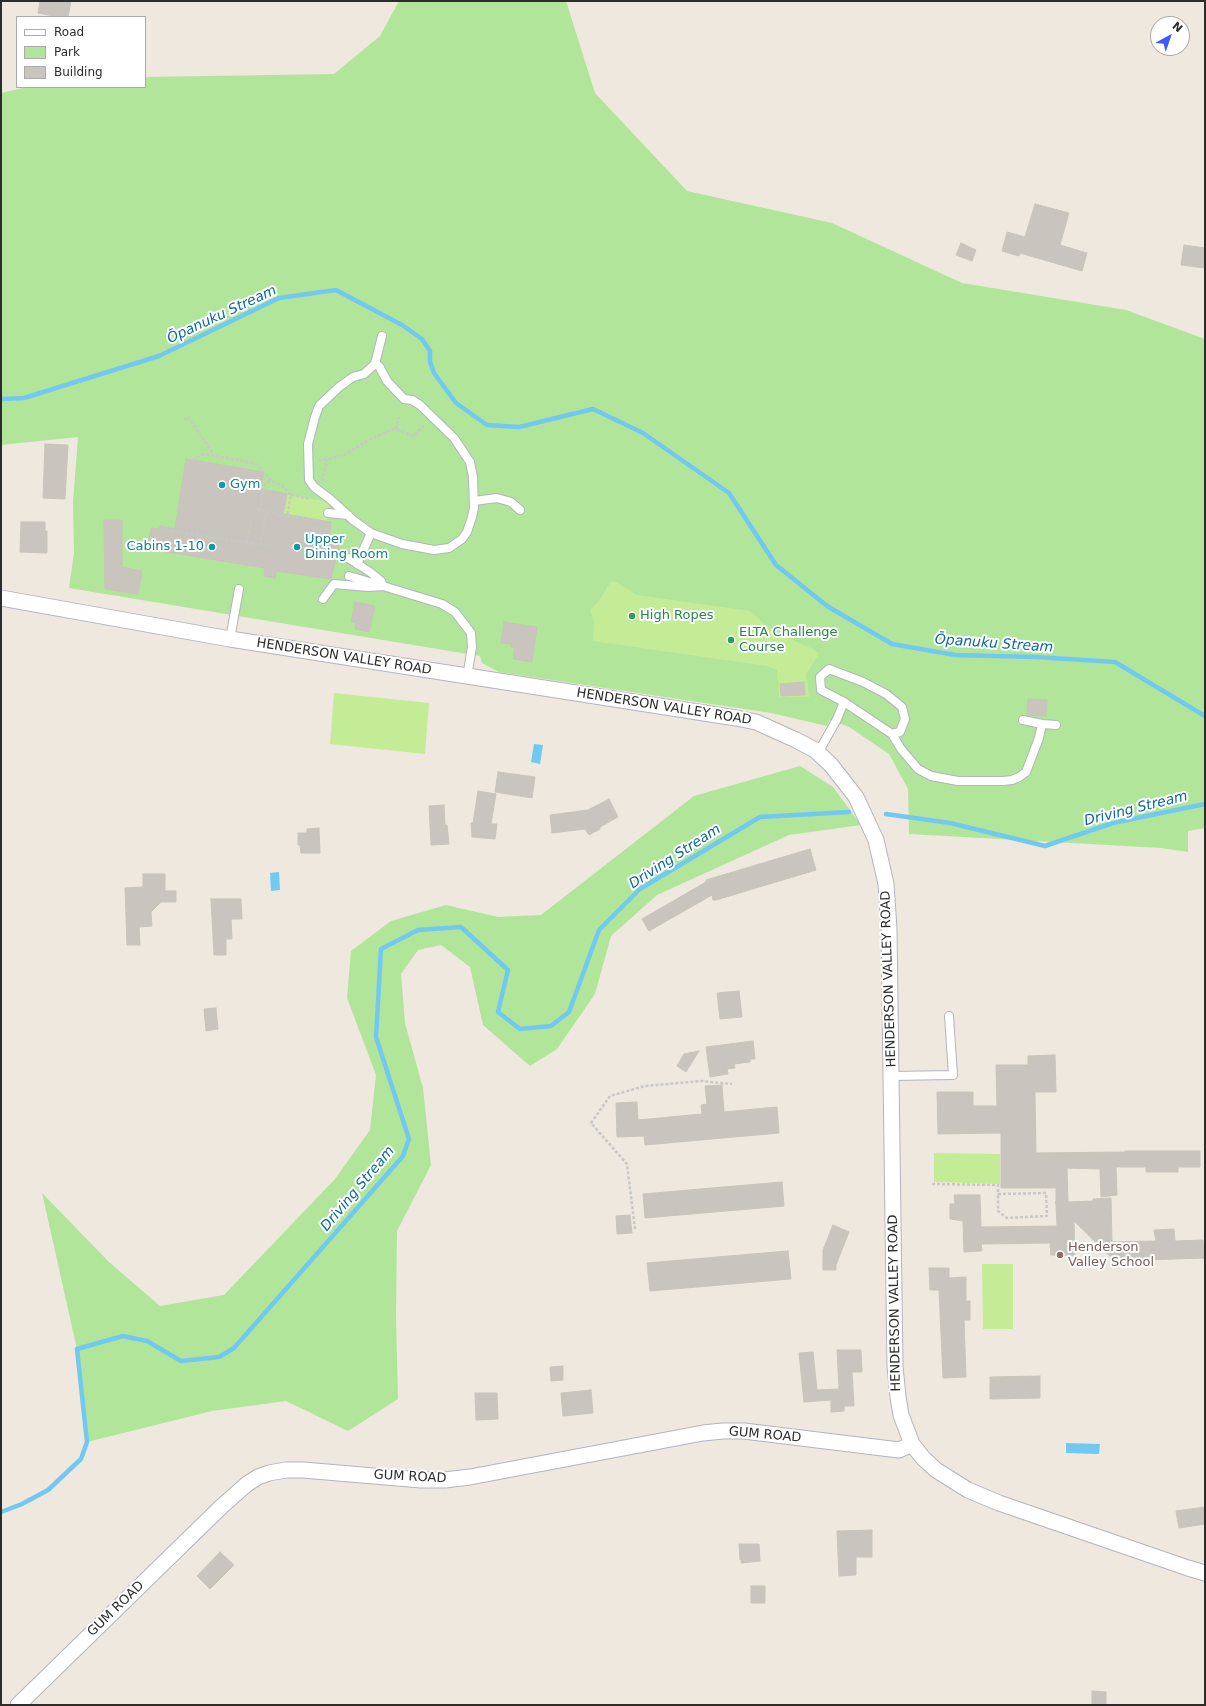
<!DOCTYPE html>
<html>
<head>
<meta charset="utf-8">
<style>
	body { margin:0 }
	#map { position:relative; width:1206px; height:1706px; overflow:hidden; background:#eee8de; font-family:"DejaVu Sans",sans-serif }
	canvas { display:block }
	.frame { position:absolute; inset:0; border:2px solid #2c2c2c; pointer-events:none }
	.legend { position:absolute; left:16px; top:16px; width:130px; height:72px; box-sizing:border-box; background:#fff; border:1px solid #ababab; margin:0; padding:5px 7px; list-style:none; font-size:12px; color:#2c2c2c }
	.legend li { display:flex; align-items:center; gap:8px; height:20px }
	.legend b { width:20px; border:1px solid #ababab }
	.north { position:absolute; left:1150px; top:16px; width:40px; height:40px; box-sizing:border-box; background:#fff; border:1px solid #ababab; border-radius:50%; rotate:40deg; font-size:11px; font-weight:700; line-height:16px; text-align:center; color:#2c2c2c }
	.north::after { content:''; display:block; margin:auto; width:14px; height:18px; background:#3d59fc; clip-path:polygon(50% 0,100% 100%,50% 72%,0 100%) }
</style>
</head>
<body>
<div id="map">
<canvas width="1206" height="1706"></canvas>
<div class="frame"></div>
<ul class="legend">
<li><b style="height:5px;background:#fff"></b>Road</li>
<li><b style="height:11px;background:#b1e59a"></b>Park</li>
<li><b style="height:11px;background:#c9c5be"></b>Building</li>
</ul>
<div class="north">N</div>
</div>
<script>
const ctx = document.querySelector('canvas').getContext('2d');
ctx.lineJoin = 'round';
function fillPath(path, color) { ctx.fillStyle = color; ctx.fill(path, 'evenodd'); }
const shape = rows => new Path2D(rows.map(r => 'M' + r).join(''));
function strokePath(path, color, width, dash) { ctx.strokeStyle = color; ctx.lineWidth = width; ctx.lineCap = dash ? 'butt' : 'round'; ctx.setLineDash(dash || []); ctx.stroke(path); }
function label(font, color, halo, rows, align = 'center') {
  ctx.font = font + ' "DejaVu Sans",sans-serif'; ctx.lineWidth = 4; ctx.setLineDash([]); ctx.textBaseline = 'middle'; ctx.strokeStyle = halo; ctx.fillStyle = color; for (const [text, x, y, turn = 0] of rows) {
    ctx.save(); ctx.translate(x, y); ctx.rotate((+turn || 0) * Math.PI / 180); ctx.textAlign = isNaN(turn) ? turn : align; if (halo) ctx.strokeText(text, 0, 0); ctx.fillText(text, 0, 0); ctx.restore();
  }
}
fillPath(shape([
	[399,1,566,1,595,93,687,191,832,223,962,283,1126,310,1205,339,1205,828,1188,831,1188,852,1161,848,909,834,908,789,889,754,849,727,830,720,827,726,771,713,499,672,482,663,480,656,69,588,74,553,73,502,78,437,1,445,1,93,28,87,145,87,145,77,334,74,380,36],
	[800,766,833,787,861,825,789,835,657,895,611,936,595,994,557,1049,530,1066,483,1025,470,967,441,945,418,950,401,974,405,1023,423,1088,431,1165,397,1231,396,1317,398,1399,348,1431,286,1401,212,1411,87,1442,77,1349,42,1193,109,1262,160,1306,224,1295,335,1179,370,1130,376,1075,347,998,351,951,391,921,446,905,498,917,541,915,694,796]
]), '#b1e59a');
fillPath(shape([
	[287,495,330,502,327,521,284,513],
	[611,581,616,582,637,595,750,611,773,631,813,649,819,654,806,674,809,697,779,697,777,670,767,666,593,641,594,622,590,610,599,601],
	[334,693,429,703,425,754,330,744],
	[934,1153,1000,1154,1000,1184,934,1182],
	[982,1264,1013,1264,1013,1329,983,1329]
]), '#c4ec96');
fillPath(shape([
	[534,744,543,745,540,764,531,762],
	[279,872,280,890,271,891,270,873],
	[1066,1443,1100,1444,1099,1454,1066,1453]
]), '#71c9f1');
strokePath(shape([
	[1,399,24,398,159,356,279,298,336,290,402,325,422,339,430,351,430,362,434,373,456,403,487,425,519,427,593,409,643,433,729,493,776,565,827,606,892,644,955,655,1036,657,1115,662,1205,716],
	[886,814,950,823,1045,846,1113,823,1205,804],
	[1,1512,22,1504,48,1490,81,1459,87,1442,77,1349,123,1336,147,1341,181,1361,219,1357,234,1348,403,1156,409,1139,376,1037,381,949,418,930,461,927,508,970,498,1012,520,1029,551,1026,569,1012,599,930,640,889,760,817,849,812]
]), '#71c9f1', 4.5);
const building = shape([
	[40,1,71,1,68,17,58,17,38,13,40,1],
	[1035,204,1069,213,1060,245,1087,253,1082,271,1020,253,1019,256,1002,251,1007,232,1025,237,1035,204],
	[961,243,976,250,972,261,956,255,961,243],
	[1184,245,1205,248,1205,268,1181,265,1184,245],
	[45,444,68,445,65,499,43,498,45,444],
	[186,459,264,472,261,489,287,494,283,514,331,522,329,541,339,543,338,549,333,552,333,557,336,559,331,579,277,571,275,578,264,576,265,568,155,550,156,549,148,547,151,528,159,529,160,526,175,529,186,459],
	[104,520,122,520,122,567,142,571,138,594,105,589,104,520],
	[21,522,45,522,45,531,47,531,47,553,20,552,21,522],
	[355,602,375,606,369,632,355,629,356,623,351,622,355,602],
	[504,622,537,627,532,662,513,659,515,647,511,647,511,644,501,643,504,622],
	[804,682,805,695,781,696,780,684,804,682],
	[1028,699,1047,700,1046,716,1027,715,1028,699],
	[498,772,535,777,532,798,495,792,498,772],
	[478,791,496,794,491,824,497,824,495,839,472,837,471,823,473,823,478,791],
	[609,799,618,817,600,827,600,829,589,835,585,829,552,833,550,815,588,810,609,799],
	[444,805,445,825,447,825,449,844,431,845,429,806,444,805],
	[319,828,320,853,301,853,300,845,298,845,298,833,307,833,307,829,319,828],
	[810,849,816,870,716,900,713,900,712,895,649,931,642,919,706,882,706,880,810,849],
	[143,874,165,874,165,891,176,891,176,902,161,902,151,912,152,926,139,927,140,945,127,945,125,888,143,887,143,874],
	[211,899,241,899,242,919,231,919,232,939,226,939,226,955,214,955,211,899],
	[739,991,742,1017,720,1019,717,993,739,991],
	[216,1008,218,1029,206,1031,204,1009,216,1008],
	[753,1041,755,1059,750,1059,750,1062,734,1064,735,1068,727,1069,728,1074,710,1077,706,1047,753,1041],
	[699,1051,686,1072,677,1066,684,1054,699,1051],
	[1055,1055,1056,1092,1035,1092,1036,1153,1125,1152,1125,1151,1200,1151,1200,1167,1178,1167,1178,1172,1146,1172,1146,1167,1116,1167,1117,1195,1101,1197,1100,1169,1067,1168,1068,1202,1093,1201,1093,1199,1111,1198,1112,1242,1156,1241,1154,1230,1174,1229,1175,1241,1203,1240,1204,1258,1115,1261,1074,1221,1075,1256,1051,1255,1050,1243,981,1244,982,1251,964,1252,963,1221,950,1219,950,1204,955,1204,954,1195,980,1195,981,1227,1057,1226,1056,1204,1055,1202,1056,1202,1056,1188,1001,1188,1001,1133,938,1134,937,1092,973,1092,973,1106,997,1106,996,1065,1028,1065,1028,1056,1055,1055],
	[722,1085,724,1112,777,1107,779,1133,645,1145,644,1136,617,1137,616,1103,637,1102,638,1120,702,1114,701,1105,707,1104,705,1086,722,1085],
	[782,1182,784,1206,645,1218,643,1194,782,1182],
	[630,1215,632,1233,617,1234,616,1216,630,1215],
	[833,1225,849,1232,836,1265,836,1270,823,1270,823,1250,833,1225],
	[788,1251,791,1279,650,1291,647,1263,788,1251],
	[929,1268,949,1268,949,1278,966,1277,966,1301,970,1301,970,1320,964,1320,966,1377,943,1378,939,1290,930,1290,929,1268],
	[837,1350,861,1350,862,1372,852,1372,854,1406,844,1406,844,1411,831,1412,831,1400,804,1402,799,1353,813,1352,817,1390,839,1389,837,1350],
	[563,1366,563,1380,551,1381,550,1367,563,1366],
	[1040,1376,1040,1398,990,1399,990,1377,1040,1376],
	[591,1390,593,1413,563,1416,561,1393,591,1390],
	[475,1393,497,1393,498,1419,476,1420,475,1393],
	[1205,1507,1205,1524,1179,1528,1176,1511,1205,1507],
	[872,1530,872,1557,856,1557,856,1575,839,1576,837,1531,872,1530],
	[739,1544,759,1544,760,1561,741,1563,742,1560,740,1560,739,1544],
	[220,1552,234,1565,210,1589,197,1576,220,1552],
	[751,1586,765,1586,765,1603,751,1603,751,1586],
	[1092,1691,1106,1692,1106,1705,1092,1705,1092,1691]
]);
fillPath(building, '#c9c5be');
strokePath(building, '#c9c4b8', 1);
const service = shape([
	[375,364,379,366,387,381,404,399,412,400,420,405,454,438,470,462,473,477,474,508,472,517,467,532,462,539,449,548,434,550,402,544,371,533,353,520,330,499,314,487,309,480,308,444,315,417,319,406,339,387,353,377,364,374,375,364],
	[375,364,382,336],
	[474,501,497,498,511,502,520,510],
	[328,513,348,515],
	[338,554,348,558,370,572,381,581,383,586],
	[357,564,371,533],
	[349,576,373,583],
	[323,599,334,584,368,587,383,586,442,604,455,612,471,633,472,647,467,677],
	[230,639,239,589],
	[1023,720,1042,724],
	[892,734,901,749,918,769,931,776,958,781,1003,781,1012,780,1019,777,1026,772,1039,738,1042,724,1056,725],
	[818,753,837,719,844,702,821,690,820,677,829,669,863,682,886,694,902,707,905,719,900,732,892,734,844,702],
	[892,1076,953,1075,949,1016]
]);
const minor = shape([
	[1,598,230,639,736,718,756,722,796,740,815,750,831,765,856,797,876,840,886,884,889,929,895,1366,898,1397,901,1415,912,1444,923,1458,936,1470,968,1490,999,1503,1188,1568,1205,1573],
	[18,1705,221,1507,247,1484,258,1477,269,1473,286,1470,303,1470,421,1480,445,1480,470,1477,703,1433,723,1431,744,1431,899,1450,912,1444]
]);
strokePath(service, '#b2b4c0', 10);
strokePath(minor, '#b2b4c0', 17);
strokePath(shape([
	[184,420,188,417,214,455],
	[396,429,399,417],
	[194,461,195,458,204,454,255,463,271,480,284,487,291,495,287,516],
	[319,461,344,455,367,441,393,429,396,429,413,436,425,425],
	[322,481,327,460],
	[291,495,310,499],
	[257,510,321,522],
	[260,511,264,485,271,480],
	[161,529,267,546],
	[247,543,251,520],
	[260,545,266,513],
	[932,1184,998,1185,998,1194,1046,1193,1047,1216,1007,1218,998,1211,998,1194],
	[635,1229,627,1164,591,1123,610,1096,645,1086,701,1081,732,1084]
]), '#c8c8c8', 2.5, [3, 2]);
strokePath(service, '#fff', 8);
strokePath(minor, '#fff', 15);
for (const [x, y, r, color] of [
	[222,485,4,"#0f9aa8"],
	[212,547,4,"#0f9aa8"],
	[297,547,4,"#0f9aa8"],
	[632,616,4,"#2e9e5b"],
	[731,640,4,"#2e9e5b"],
	[1060,1255,4,"#8d6e63"]
]) { const dot = new Path2D(); dot.arc(x, y, r, 0, 2 * Math.PI); ctx.fillStyle = color; ctx.fill(dot); strokePath(dot, '#fff', 1.5); }
label('13px', '#0d838f', '#fff', [
	["Gym",230,485],
	["Upper",305,540],
	["Dining Room",305,555],
	["Cabins 1-10",204,547,"right"]
], 'left');
label('13px', '#27864d', '#fff', [
	["High Ropes",640,616],
	["ELTA Challenge",739,633],
	["Course",739,648]
], 'left');
label('13px', '#2c2c2c', '#fff', [
	["HENDERSON VALLEY ROAD",344,657,9],
	["HENDERSON VALLEY ROAD",664,707,9],
	["HENDERSON VALLEY ROAD",889,979,-92],
	["HENDERSON VALLEY ROAD",895,1303,-91],
	["GUM ROAD",765,1435,5],
	["GUM ROAD",410,1477,3],
	["GUM ROAD",116,1609,-44]
]);
label('13px', '#785e54', '#fff', [
	["Henderson",1068,1248],
	["Valley School",1068,1263]
], 'left');
label('italic 14px', '#0c67a0', '#fff', [
	["Ōpanuku Stream",222,315,-25],
	["Ōpanuku Stream",994,644,4],
	["Driving Stream",1136,809,-14],
	["Driving Stream",675,857,-33],
	["Driving Stream",358,1189,-50]
]);
</script>
</body>
</html>
